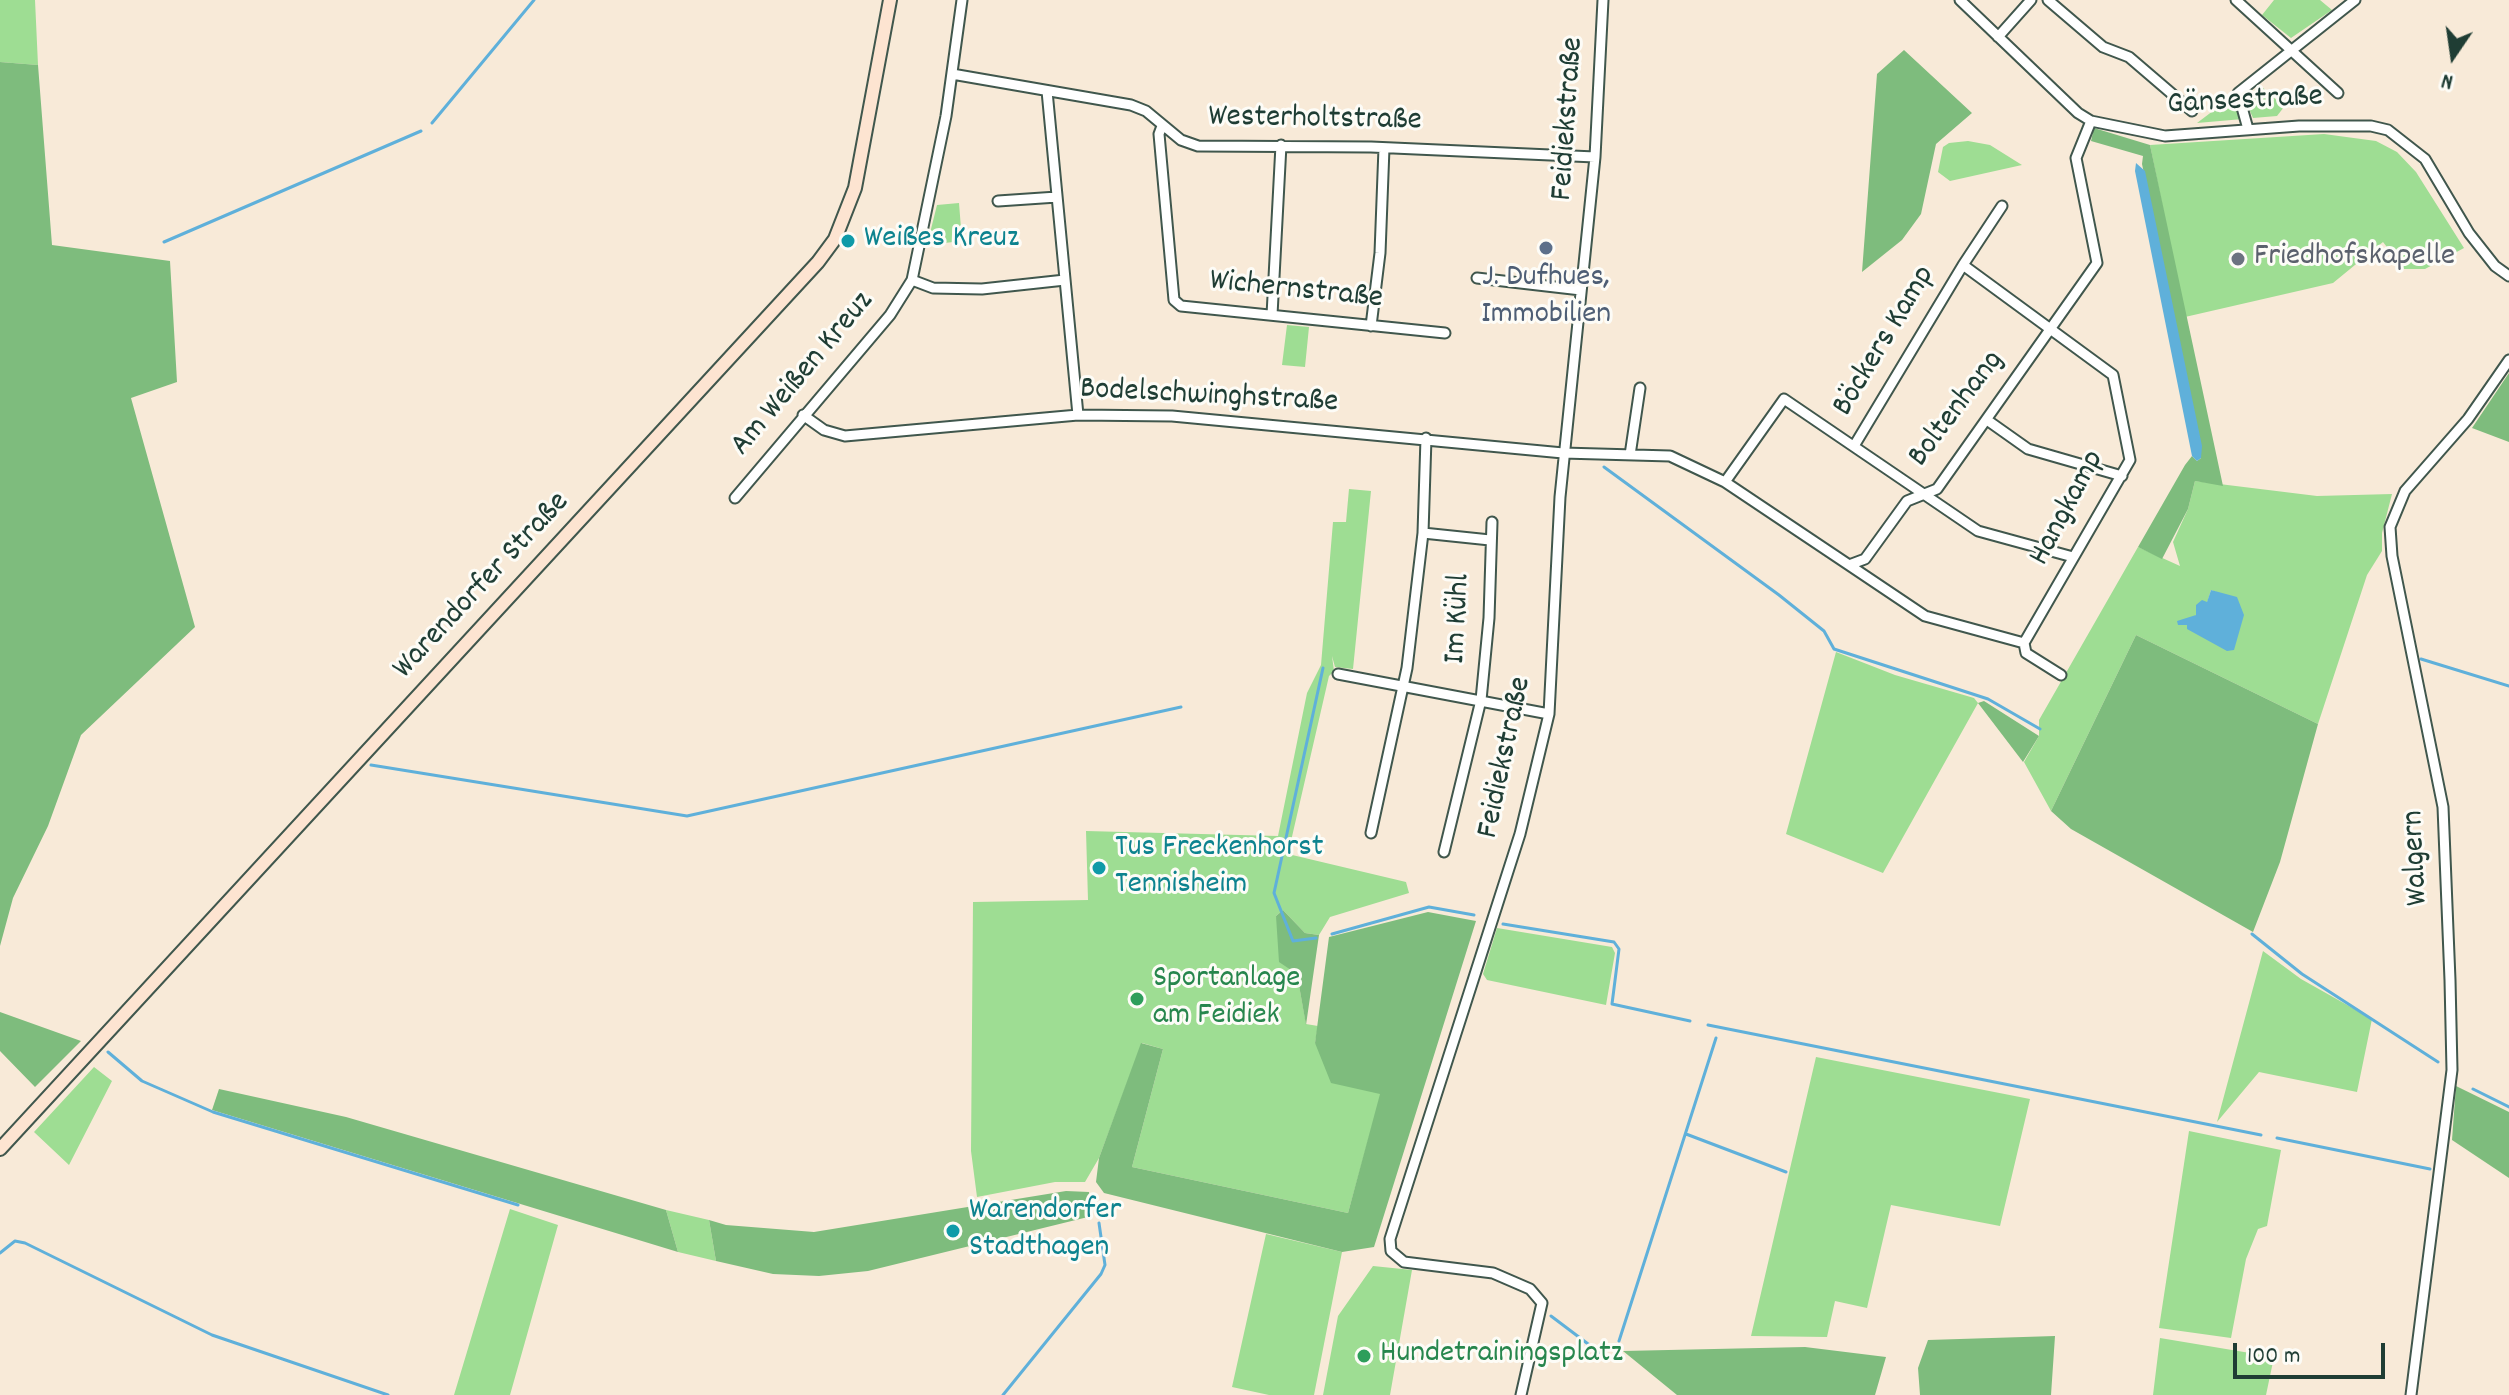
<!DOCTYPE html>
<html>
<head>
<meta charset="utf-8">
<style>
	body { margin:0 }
	#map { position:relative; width:2509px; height:1395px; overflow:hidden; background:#f8ead8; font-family:Dekko,sans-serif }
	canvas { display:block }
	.north { position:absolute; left:2413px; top:16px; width:80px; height:80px; -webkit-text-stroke:6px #fdfcf7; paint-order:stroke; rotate:193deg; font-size:22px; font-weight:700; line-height:32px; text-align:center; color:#1f3d34 }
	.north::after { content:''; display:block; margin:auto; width:28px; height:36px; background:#1f3d34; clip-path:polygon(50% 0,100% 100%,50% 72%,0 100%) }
	.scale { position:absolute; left:2233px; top:1343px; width:152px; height:36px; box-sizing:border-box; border:4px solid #1f3d34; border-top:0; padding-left:10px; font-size:24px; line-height:28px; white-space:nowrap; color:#1f3d34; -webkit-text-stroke:6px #fdfcf7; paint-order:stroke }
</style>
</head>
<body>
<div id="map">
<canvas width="2509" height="1395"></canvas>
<div class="north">N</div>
<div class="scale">100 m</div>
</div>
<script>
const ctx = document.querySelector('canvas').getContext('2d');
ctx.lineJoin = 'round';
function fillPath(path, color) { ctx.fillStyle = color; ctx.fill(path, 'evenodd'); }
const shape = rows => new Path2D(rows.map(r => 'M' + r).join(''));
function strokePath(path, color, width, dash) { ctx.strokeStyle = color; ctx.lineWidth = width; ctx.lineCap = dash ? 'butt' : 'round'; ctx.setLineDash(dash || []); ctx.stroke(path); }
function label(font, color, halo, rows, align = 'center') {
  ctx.font = font + ' Dekko,sans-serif'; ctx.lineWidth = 6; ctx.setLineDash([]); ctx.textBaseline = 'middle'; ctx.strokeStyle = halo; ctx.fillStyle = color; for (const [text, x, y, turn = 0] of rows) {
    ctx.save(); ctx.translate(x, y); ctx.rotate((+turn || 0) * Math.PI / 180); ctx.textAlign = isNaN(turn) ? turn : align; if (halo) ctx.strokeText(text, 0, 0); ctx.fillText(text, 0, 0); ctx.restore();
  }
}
fillPath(shape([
	[0,0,35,0,38,65,0,62],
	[2274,0,2320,0,2332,10,2291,38,2262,15],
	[2260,85,2284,107,2277,116,2253,118,2245,100],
	[2234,95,2243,119,2197,123],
	[2324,134,2376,141,2397,152,2416,172,2464,248,2425,269,2404,269,2383,242,2333,283,2185,317,2150,145],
	[1968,141,1990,145,2022,165,1950,181,1938,172,1943,147,1949,143],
	[959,203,962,241,927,245,937,205],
	[1287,325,1309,327,1305,367,1282,365],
	[2195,481,2317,496,2392,494,2382,533,2382,551,2367,575,2318,724,2136,635,2051,811,2024,762,2039,736,2039,720,2138,547,2180,566,2173,542,2188,509],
	[2211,590,2229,597,2187,625,2207,603],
	[1349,489,1371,491,1353,669,1335,667,1332,656,1334,671,1329,676,1288,854,1406,882,1409,893,1330,917,1319,935,1305,933,1283,910,1276,916,1297,974,1306,1024,1318,1026,1315,1043,1381,1094,1348,1213,1132,1167,1163,1049,1142,1043,1099,1158,1085,1182,1055,1182,977,1197,971,1151,973,902,1088,900,1086,831,1278,836,1307,693,1321,665,1333,522,1346,522],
	[1836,652,1895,675,1974,698,1978,703,1883,873,1786,834],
	[1497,928,1612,947,1615,953,1606,1005,1487,980,1483,974],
	[2263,951,2301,979,2372,1019,2357,1092,2259,1072,2217,1122],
	[1816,1057,2030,1099,2000,1226,1891,1205,1867,1308,1835,1301,1827,1337,1751,1336],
	[94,1067,112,1081,69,1165,34,1132],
	[2189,1131,2281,1150,2267,1226,2258,1229,2246,1259,2231,1338,2159,1328],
	[510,1209,558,1225,510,1395,454,1395],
	[666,1210,709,1220,716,1261,678,1252],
	[1266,1234,1342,1252,1314,1395,1269,1395,1232,1387],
	[1373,1266,1412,1270,1390,1395,1323,1395,1338,1316],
	[2160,1338,2274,1357,2266,1395,2153,1395]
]), '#9edd93');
fillPath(shape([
	[1904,50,1972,113,1936,144,1921,214,1902,240,1862,272,1877,74],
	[0,62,38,65,52,245,170,261,177,382,131,398,195,627,81,735,48,826,13,898,0,946],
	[2094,128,2150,145,2223,486,2195,481,2188,509,2162,559,2138,547,2185,465,2192,456,2197,461,2201,458,2201,446,2142,164,2143,156,2091,141],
	[2509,373,2509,442,2472,428],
	[2136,635,2318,724,2280,862,2253,932,2071,829,2051,811],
	[1984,701,2039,736,2023,762,1978,703],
	[1283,910,1305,933,1319,935,1306,1025,1297,974,1279,962,1276,916],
	[1428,912,1476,921,1374,1247,1342,1252,1104,1193,1096,1182,1099,1158,1141,1043,1163,1049,1132,1167,1348,1213,1380,1094,1331,1083,1315,1043,1329,937],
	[0,1012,81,1041,35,1087,0,1051],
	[2456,1086,2509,1112,2509,1178,2452,1140],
	[219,1089,346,1117,666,1210,678,1252,212,1110],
	[1066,1191,1089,1192,1092,1216,868,1271,819,1276,773,1274,716,1261,709,1220,726,1225,814,1232],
	[2055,1336,2051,1395,1920,1395,1918,1368,1928,1340],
	[1805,1347,1886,1357,1875,1395,1677,1395,1623,1351]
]), '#7ebc7d');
fillPath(shape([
	[2136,163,2145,171,2202,446,2201,458,2197,461,2192,456,2135,171],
	[2211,590,2237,597,2244,615,2234,650,2227,651,2187,629,2187,625,2178,625,2177,621,2196,615,2196,605,2202,600,2207,602]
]), '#5fb0da');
strokePath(shape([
	[432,123,534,0],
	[164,242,421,131],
	[1604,467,1779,595,1824,631,1834,649,1988,699,2040,729],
	[2421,659,2509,686],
	[371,765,687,816,1181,707],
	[1503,924,1614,942,1619,949,1612,1004,1690,1021],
	[1332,934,1429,907,1474,915],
	[2252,934,2302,974,2438,1062],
	[1316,938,1293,941,1274,893,1323,668],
	[1708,1025,2261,1135],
	[108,1052,142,1081,213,1112,518,1205],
	[2473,1089,2509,1107],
	[1686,1134,1786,1172],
	[2277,1138,2430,1169],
	[0,1253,15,1241,25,1243,212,1335,388,1395],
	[1551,1316,1608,1359],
	[1619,1341,1716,1038],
	[1003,1395,1101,1274,1105,1265,1099,1223]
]), '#5fb0da', 3);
const minor = shape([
	[1960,0,2078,113,2091,121,2165,136,2299,126,2371,126,2388,130,2425,159,2469,233,2495,266,2509,276],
	[2048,0,2103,47,2129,57,2192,111],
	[2236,0,2338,93],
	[1998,37,2031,0],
	[952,74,1131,105,1146,111,1181,140,1198,146,1371,147,1595,157],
	[1047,91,1078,415],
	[1162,126,1159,134,1174,300,1181,306,1445,333],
	[2248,129,2238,93,2355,0],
	[998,201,1057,197],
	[1963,265,2002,206],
	[1477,278,1581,290],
	[912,280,933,288,982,289,1065,280],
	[1272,315,1281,145],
	[1371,326,1380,253,1384,148],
	[803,415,824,430,845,436,1078,415,1172,416,1563,453,1670,456,1725,482,1849,565,1865,559,1907,501,1937,489,2097,263,2076,158,2091,121],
	[1987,420,2028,449,2122,476],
	[1630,455,1640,388],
	[1725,482,1784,399,1978,531,2073,557],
	[735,498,890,315,912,280,946,116,962,0],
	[1423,533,1490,540],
	[1849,565,1925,616,2024,643,2130,460,2113,375,1963,265,1854,446],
	[2024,643,2026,653,2061,675],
	[1338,674,1549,714],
	[1371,833,1407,668,1423,533,1426,438],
	[1444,852,1481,700,1489,618,1492,522],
	[1521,1395,1542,1303,1530,1289,1493,1273,1404,1262,1391,1251,1390,1239,1520,834,1549,714,1560,497,1595,157,1603,0],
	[2411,1395,2452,1070,2450,980,2443,807,2392,556,2390,527,2405,491,2468,419,2509,360]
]);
const secondary = shape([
	[0,1149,818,262,835,239,855,188,890,0]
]);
strokePath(minor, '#40574d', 13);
strokePath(secondary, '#40574d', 16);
strokePath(minor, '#fff', 9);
strokePath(secondary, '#fde4d1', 12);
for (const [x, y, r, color] of [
	[848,241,8,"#0f9aa8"],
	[1546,248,8,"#5c6f8a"],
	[2238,259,8,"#6b7280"],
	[1099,868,8,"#0f9aa8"],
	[1137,999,8,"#2e9e5b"],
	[953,1231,8,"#0f9aa8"],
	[1364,1356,8,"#2e9e5b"]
]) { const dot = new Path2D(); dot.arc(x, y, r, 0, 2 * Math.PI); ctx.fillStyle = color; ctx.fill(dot); strokePath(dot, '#fdfcf7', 3); }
label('32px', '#1f3d34', '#fdfcf7', [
	["Gänsestraße",2245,103,-3],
	["Feidiekstraße",1570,119,-86],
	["Westerholtstraße",1315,121,1],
	["Wichernstraße",1296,292,6],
	["Böckers Kamp",1886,342,-59],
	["Am Weißen Kreuz",804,375,-50],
	["Bodelschwinghstraße",1209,398,3],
	["Boltenhang",1958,410,-53],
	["Hangkamp",2069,509,-62],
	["Warendorfer Straße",483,587,-47],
	["Im Kühl",1460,619,-87],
	["Feidiekstraße",1507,758,-78],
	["Walgern",2418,858,-93]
]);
label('32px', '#0d838f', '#fdfcf7', [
	["Weißes Kreuz",864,241],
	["Tus Freckenhorst",1115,850],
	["Tennisheim",1115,887],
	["Warendorfer",969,1213],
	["Stadthagen",969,1250]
], 'left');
label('32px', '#5b616d', '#fdfcf7', [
	["Friedhofskapelle",2254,259]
], 'left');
label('32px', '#4e5e75', '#fdfcf7', [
	["J. Dufhues,",1546,280],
	["Immobilien",1546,317]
]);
label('32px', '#27864d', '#fdfcf7', [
	["Sportanlage",1153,981],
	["am Feidiek",1153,1018],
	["Hundetrainingsplatz",1380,1356]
], 'left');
</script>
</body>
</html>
